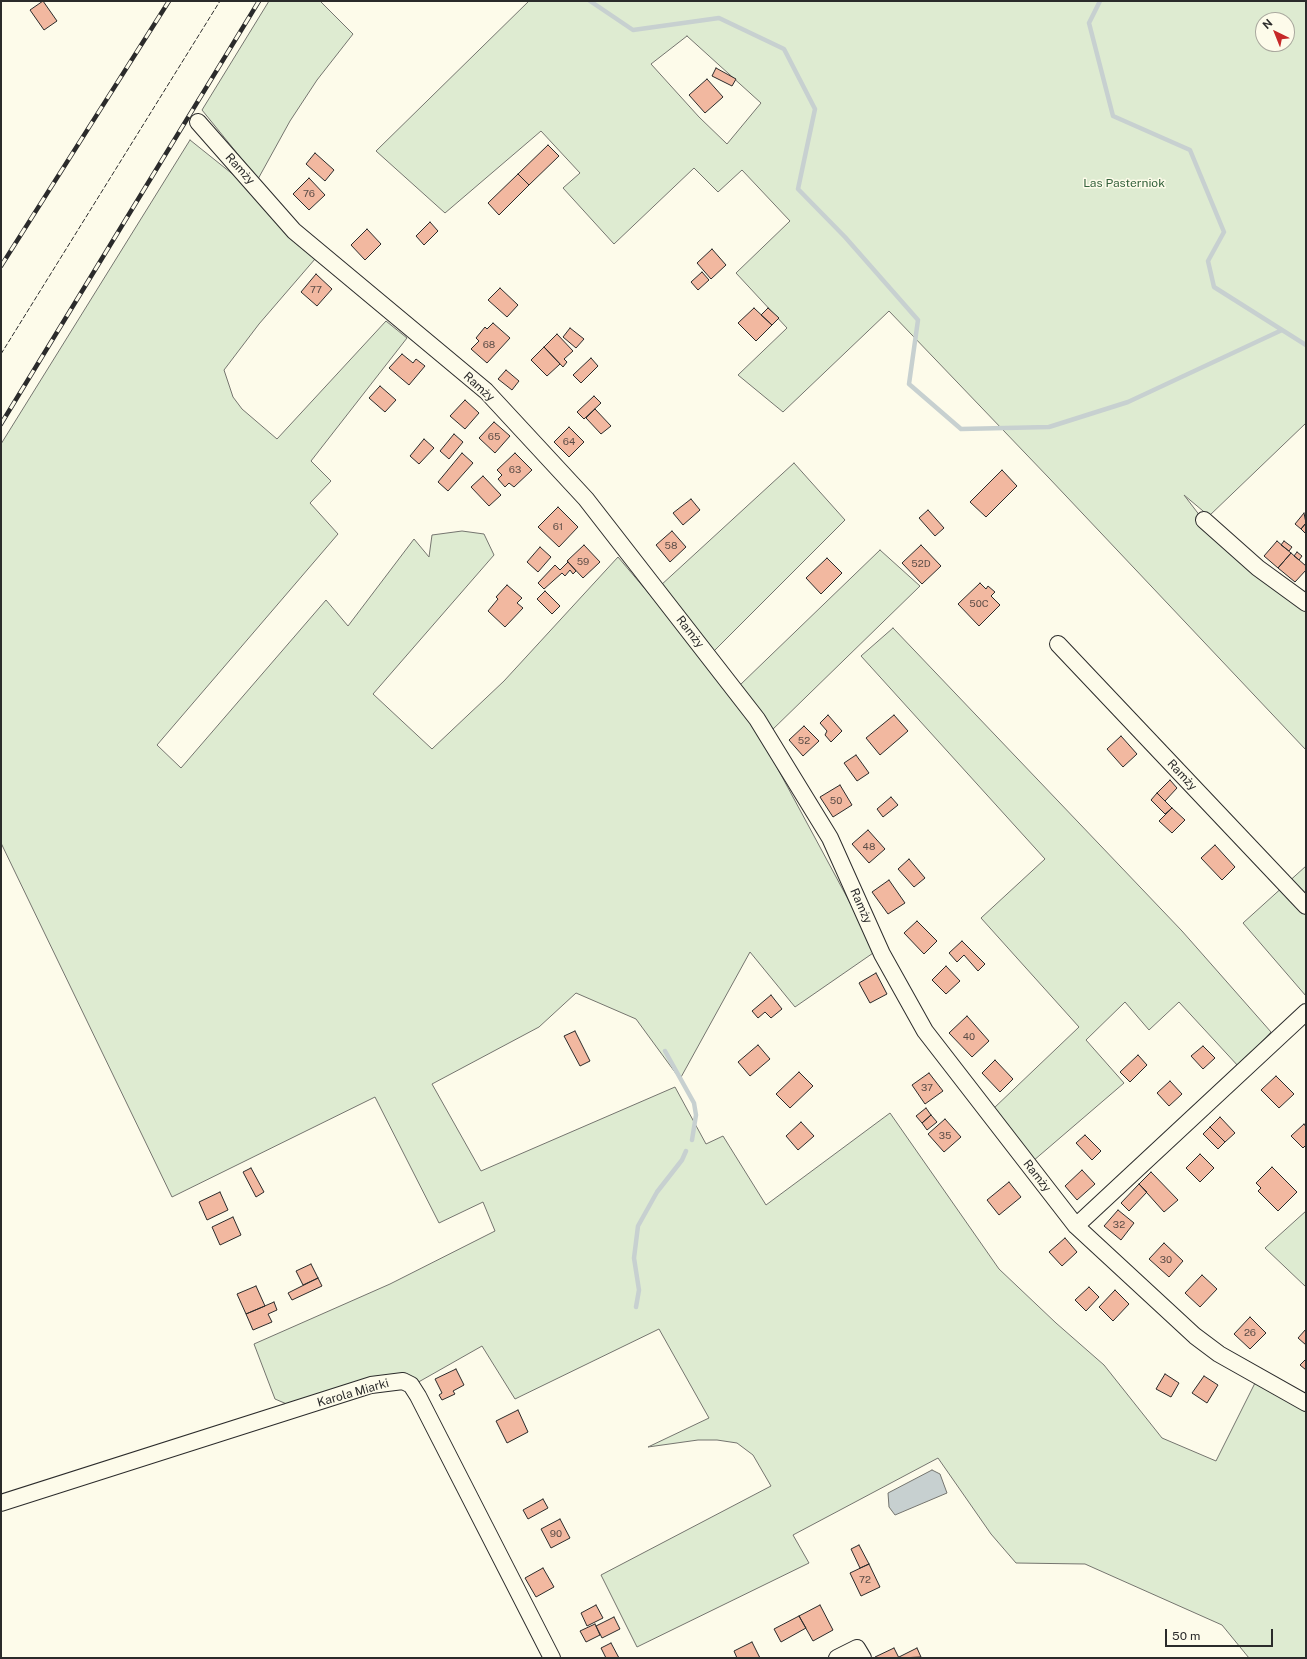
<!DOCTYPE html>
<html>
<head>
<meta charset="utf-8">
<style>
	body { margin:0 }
	#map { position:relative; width:1307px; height:1659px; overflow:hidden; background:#fdfbea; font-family:"Public Sans",sans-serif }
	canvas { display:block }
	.frame { position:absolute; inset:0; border:2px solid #2b2b2b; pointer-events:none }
	.north { position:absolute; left:1255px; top:12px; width:40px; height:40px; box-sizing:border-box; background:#fdfbea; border:1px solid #a9a89e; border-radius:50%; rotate:317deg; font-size:11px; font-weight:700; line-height:16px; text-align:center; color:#2b2b2b }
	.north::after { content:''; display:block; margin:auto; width:14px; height:18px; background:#c62828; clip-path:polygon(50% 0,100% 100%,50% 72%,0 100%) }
	.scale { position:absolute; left:1165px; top:1629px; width:108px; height:18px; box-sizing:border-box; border:2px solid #2b2b2b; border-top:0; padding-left:5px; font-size:12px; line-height:14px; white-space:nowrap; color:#2b2b2b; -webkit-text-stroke:3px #fdfbea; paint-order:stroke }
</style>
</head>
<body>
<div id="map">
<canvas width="1307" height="1659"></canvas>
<div class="frame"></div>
<div class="north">N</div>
<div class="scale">50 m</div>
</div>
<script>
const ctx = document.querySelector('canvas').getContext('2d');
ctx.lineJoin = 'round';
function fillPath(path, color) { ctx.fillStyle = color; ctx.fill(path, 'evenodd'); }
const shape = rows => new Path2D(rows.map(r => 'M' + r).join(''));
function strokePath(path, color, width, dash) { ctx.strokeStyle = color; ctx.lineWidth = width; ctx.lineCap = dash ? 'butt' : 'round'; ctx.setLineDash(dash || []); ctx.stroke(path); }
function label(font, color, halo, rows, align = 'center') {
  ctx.font = font + ' "Public Sans",sans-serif'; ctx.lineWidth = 3; ctx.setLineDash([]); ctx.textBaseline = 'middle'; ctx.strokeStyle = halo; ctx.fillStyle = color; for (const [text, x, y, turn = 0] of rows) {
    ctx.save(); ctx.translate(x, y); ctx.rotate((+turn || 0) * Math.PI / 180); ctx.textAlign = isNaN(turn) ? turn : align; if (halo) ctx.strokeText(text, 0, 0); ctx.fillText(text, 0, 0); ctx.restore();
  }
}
const green = shape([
	[269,1,320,1,353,34,317,80,290,121,258,179,202,110,269,1],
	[529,1,1306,1,1306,423,1209,516,1184,495,1220,542,1306,605,1306,750,1049,478,889,311,783,412,738,375,787,328,736,273,790,221,742,170,718,192,694,168,614,244,563,188,580,173,541,131,445,213,376,151,529,1],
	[1263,20,1287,20,1287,44,1263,44,1263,20],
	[687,36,761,103,727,144,699,117,651,64,687,36],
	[190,140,240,180,315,259,259,324,224,370,233,397,242,409,277,439,386,321,407,338,311,461,331,481,310,503,338,534,157,745,181,768,326,600,348,626,414,539,429,557,432,535,462,531,484,534,494,555,373,694,432,749,504,681,618,557,700,654,752,721,876,951,795,1007,750,952,680,1079,636,1019,576,993,539,1027,432,1084,481,1171,675,1087,706,1144,723,1136,766,1205,890,1113,999,1269,1056,1323,1104,1365,1162,1438,1216,1461,1256,1381,1306,1411,1306,1658,1249,1658,1222,1625,1085,1564,1016,1563,991,1534,938,1458,793,1535,809,1563,637,1647,601,1575,771,1486,753,1455,737,1443,717,1440,698,1440,648,1447,709,1418,659,1329,515,1399,482,1346,415,1384,289,1405,275,1399,254,1344,390,1284,495,1231,483,1202,439,1223,375,1097,172,1197,1,843,1,444,190,140],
	[794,463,845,520,712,653,660,586,794,463],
	[880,550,920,586,770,732,740,685,880,550],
	[893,628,1182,931,1271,1032,1239,1067,1179,1002,1149,1030,1125,1002,1086,1040,1124,1083,1033,1161,993,1109,1079,1027,981,918,1045,859,861,656,893,628],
	[1306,866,1306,996,1243,923,1306,866],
	[1306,1211,1306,1287,1265,1248,1306,1211]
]);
fillPath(green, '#deebd1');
strokePath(green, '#74746e', 1);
const water = shape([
	[932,1470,940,1474,947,1493,895,1515,889,1507,888,1493,932,1470]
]);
fillPath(water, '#c7d0d0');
strokePath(water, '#74746e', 1);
strokePath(shape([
	[590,1,633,30,719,18,784,49,815,109,798,189,845,237,918,320,909,384,961,429,1049,427,1128,402,1282,330],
	[1100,1,1089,23,1113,116,1190,150,1224,232,1208,261,1214,287,1306,345],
	[665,1051,694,1103,696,1115,692,1140],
	[636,1307,639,1290,634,1258,638,1226,657,1192,682,1160,686,1151]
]), '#c7d0d0', 4.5);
const building = shape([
	[43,1,57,21,44,30,30,10,43,1],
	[716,68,736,79,732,86,712,76,716,68],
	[707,79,723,97,705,113,689,95,707,79],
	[548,145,559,156,529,185,518,174,548,145],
	[315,153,334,170,325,181,306,164,315,153],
	[518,174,529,185,499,215,488,203,518,174],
	[309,178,325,195,309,210,293,194,309,178],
	[430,222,438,231,424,245,416,236,430,222],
	[367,229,381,244,365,260,351,245,367,229],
	[712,249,726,265,711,279,697,263,712,249],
	[702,272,709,280,698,290,691,282,702,272],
	[316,274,332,289,317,306,301,292,316,274],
	[500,288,518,305,507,317,488,300,500,288],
	[754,308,772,325,756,341,738,323,754,308],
	[768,308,779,318,772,325,761,315,768,308],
	[493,323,510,338,487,363,471,349,479,341,476,338,485,327,487,329,493,323],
	[570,328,584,339,576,348,563,337,570,328],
	[557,334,573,351,564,359,567,362,563,367,544,347,557,334],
	[544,347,560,364,547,376,531,360,544,347],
	[402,354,413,363,416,359,425,366,409,385,389,368,402,354],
	[591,358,598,366,581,383,573,375,591,358],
	[506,370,519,381,512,390,498,379,506,370],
	[380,386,396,400,385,412,369,398,380,386],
	[594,396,601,403,584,419,577,412,594,396],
	[465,400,479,413,465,429,450,416,465,400],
	[595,409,611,426,601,434,586,418,595,409],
	[494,422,510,436,495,453,479,438,494,422],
	[569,427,584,442,569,457,554,442,569,427],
	[454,434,463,442,449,459,440,451,454,434],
	[424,439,434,448,419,464,410,456,424,439],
	[462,453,473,463,448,491,438,482,462,453],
	[515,453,532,470,514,487,509,483,505,487,498,479,502,475,497,470,515,453],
	[1002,470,1017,486,986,517,970,502,1002,470],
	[483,476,501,495,489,506,471,487,483,476],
	[691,499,700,510,683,525,673,513,691,499],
	[558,507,578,527,559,547,538,527,558,507],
	[928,510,944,528,935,536,919,518,928,510],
	[1304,513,1306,523,1301,529,1295,524,1304,513],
	[1306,523,1306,534,1301,529,1306,523],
	[672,531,686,547,670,562,656,545,672,531],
	[1277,541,1291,553,1278,568,1264,556,1277,541],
	[1284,541,1292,547,1289,551,1281,545,1284,541],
	[584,545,600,562,583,578,567,561,584,545],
	[921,545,941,566,922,584,902,563,921,545],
	[540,547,551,557,538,572,527,562,540,547],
	[1297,552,1302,556,1299,560,1294,556,1297,552],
	[1291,553,1306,566,1306,570,1295,582,1278,568,1291,553],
	[827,558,842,573,821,594,806,578,827,558],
	[568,562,576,571,573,574,570,570,565,576,562,573,544,589,538,583,555,565,560,570,568,562],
	[980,583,986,589,988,586,995,592,991,596,1000,605,979,626,958,604,980,583],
	[507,585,522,598,517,603,523,608,505,627,488,611,498,599,496,597,507,585],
	[545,591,560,606,552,614,537,599,545,591],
	[828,715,842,731,831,742,825,735,827,731,820,723,828,715],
	[894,715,908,731,880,755,866,738,894,715],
	[804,726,819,741,803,756,789,740,804,726],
	[1121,736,1137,754,1123,767,1107,749,1121,736],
	[856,755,869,773,857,781,844,763,856,755],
	[1170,780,1177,788,1165,801,1157,793,1170,780],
	[840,785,852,805,833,817,820,797,840,785],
	[1157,793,1172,808,1165,814,1151,800,1157,793],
	[891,797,898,805,883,817,877,809,891,797],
	[1172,808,1185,820,1172,833,1159,821,1172,808],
	[868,830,885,849,869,863,852,844,868,830],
	[1215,845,1235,867,1222,880,1201,858,1215,845],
	[909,859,925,878,914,887,898,869,909,859],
	[889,880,905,903,888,914,872,892,889,880],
	[917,921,937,941,924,954,904,933,917,921],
	[962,941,985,964,978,971,964,955,957,962,949,953,962,941],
	[946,966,960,981,946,994,932,980,946,966],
	[876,973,887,994,870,1003,859,983,876,973],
	[771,995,782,1009,771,1018,765,1012,758,1018,752,1011,771,995],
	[967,1016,989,1041,972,1057,949,1033,967,1016],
	[575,1031,590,1061,580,1066,564,1036,575,1031],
	[758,1045,770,1059,750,1076,738,1062,758,1045],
	[1203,1046,1215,1058,1203,1069,1191,1056,1203,1046],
	[1138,1055,1147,1065,1130,1082,1120,1072,1138,1055],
	[995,1060,1013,1079,1000,1092,982,1073,995,1060],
	[799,1072,813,1086,790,1108,776,1094,799,1072],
	[929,1073,943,1091,925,1104,912,1085,929,1073],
	[1276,1076,1294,1094,1279,1108,1261,1090,1276,1076],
	[1170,1081,1182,1094,1169,1106,1157,1093,1170,1081],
	[926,1108,931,1115,922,1123,916,1116,926,1108],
	[931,1115,937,1122,927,1130,922,1123,931,1115],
	[1220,1117,1235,1133,1225,1142,1210,1127,1220,1117],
	[945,1119,961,1137,944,1152,928,1134,945,1119],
	[801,1122,814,1136,798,1150,786,1136,801,1122],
	[1304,1124,1306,1127,1306,1145,1303,1148,1291,1136,1304,1124],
	[1210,1127,1225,1142,1218,1149,1203,1134,1210,1127],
	[1085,1135,1101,1151,1092,1160,1076,1143,1085,1135],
	[1200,1154,1214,1168,1200,1182,1186,1168,1200,1154],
	[1272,1167,1297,1192,1278,1211,1258,1191,1261,1188,1256,1183,1272,1167],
	[251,1168,264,1192,256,1197,243,1172,251,1168],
	[1082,1170,1095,1184,1077,1200,1065,1186,1082,1170],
	[1151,1172,1178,1200,1164,1212,1139,1184,1151,1172],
	[1009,1182,1021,1197,999,1215,987,1200,1009,1182],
	[1139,1184,1147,1192,1129,1211,1121,1203,1139,1184],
	[220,1192,228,1210,207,1220,199,1202,220,1192],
	[1118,1210,1134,1223,1121,1240,1104,1226,1118,1210],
	[233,1217,241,1235,220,1245,212,1227,233,1217],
	[1065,1238,1077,1252,1062,1266,1049,1252,1065,1238],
	[1164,1243,1183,1261,1169,1277,1149,1259,1164,1243],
	[311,1264,318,1278,303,1285,296,1271,311,1264],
	[1202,1275,1217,1289,1200,1307,1185,1293,1202,1275],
	[318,1278,322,1286,292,1300,288,1293,318,1278],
	[256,1286,265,1306,246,1314,237,1294,256,1286],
	[1089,1287,1099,1297,1086,1311,1075,1300,1089,1287],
	[1115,1290,1129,1304,1113,1321,1099,1307,1115,1290],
	[274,1302,277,1310,268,1314,272,1322,253,1330,246,1314,274,1302],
	[1250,1317,1266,1333,1250,1349,1234,1334,1250,1317],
	[1306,1329,1306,1345,1298,1338,1306,1329],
	[1306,1359,1306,1370,1300,1365,1306,1359],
	[456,1369,464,1385,453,1391,455,1394,442,1400,439,1395,442,1393,435,1379,456,1369],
	[1165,1374,1179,1383,1171,1397,1156,1389,1165,1374],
	[1204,1376,1218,1385,1207,1403,1192,1393,1204,1376],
	[518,1410,528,1432,507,1443,496,1421,518,1410],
	[543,1499,548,1508,528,1519,523,1510,543,1499],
	[560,1519,570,1538,551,1548,541,1529,560,1519],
	[859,1545,869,1564,860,1568,851,1549,859,1545],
	[869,1564,880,1587,861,1596,850,1573,869,1564],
	[543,1568,554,1587,536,1597,525,1578,543,1568],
	[596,1605,603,1618,587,1626,581,1613,596,1605],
	[820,1605,833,1630,813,1641,799,1616,820,1605],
	[799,1616,806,1628,781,1642,774,1629,799,1616],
	[614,1617,620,1629,602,1638,596,1626,614,1617],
	[595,1624,600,1635,586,1642,580,1631,595,1624],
	[752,1642,760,1658,737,1658,734,1651,752,1642],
	[611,1643,619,1658,606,1658,601,1648,611,1643],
	[894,1648,899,1658,875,1658,875,1657,894,1648],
	[917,1648,921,1657,899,1658,899,1657,917,1648]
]);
fillPath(building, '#f2b8a0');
strokePath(building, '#2b2b2b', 1);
const minor = shape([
	[198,122,294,231,486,391,586,499,757,719,830,838,882,954,925,1031,1076,1226,1195,1336,1219,1354,1306,1403],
	[1204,520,1258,568,1306,603],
	[1058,644,1306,906],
	[1076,1226,1306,1012],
	[1,1503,371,1385,403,1381,411,1385,418,1396,552,1658],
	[837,1658,857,1648,863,1658]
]);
strokePath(minor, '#2b2b2b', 18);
strokePath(minor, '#fdfbea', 16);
const rail = shape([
	[1,266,169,1],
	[1,424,259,1]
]);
strokePath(rail, '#2b2b2b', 4.5);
strokePath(rail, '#fdfbea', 3, [9]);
strokePath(shape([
	[1,354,220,1]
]), '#2b2b2b', 1, [5, 2]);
label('10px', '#5d4e48', null, [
	["76",309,194],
	["77",316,290],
	["68",489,345],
	["65",494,437],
	["64",569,442],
	["63",515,470],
	["61",558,527],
	["58",671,546],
	["59",583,562],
	["52D",921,564],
	["50C",979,604],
	["52",804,741],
	["50",836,801],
	["48",869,847],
	["40",969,1037],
	["37",927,1088],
	["35",945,1136],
	["32",1119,1225],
	["30",1166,1260],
	["26",1250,1333],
	["90",556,1534],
	["72",865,1580]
]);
label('12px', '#2b2b2b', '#fdfbea', [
	["Ramży",240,169,48],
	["Ramży",479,387,42],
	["Ramży",690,632,52],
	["Ramży",1182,775,47],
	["Ramży",861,906,66],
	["Ramży",1037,1176,52],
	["Karola Miarki",353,1393,-16]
]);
label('12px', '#34623c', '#fdfbea', [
	["Las Pasterniok",1124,183]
]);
</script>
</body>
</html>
